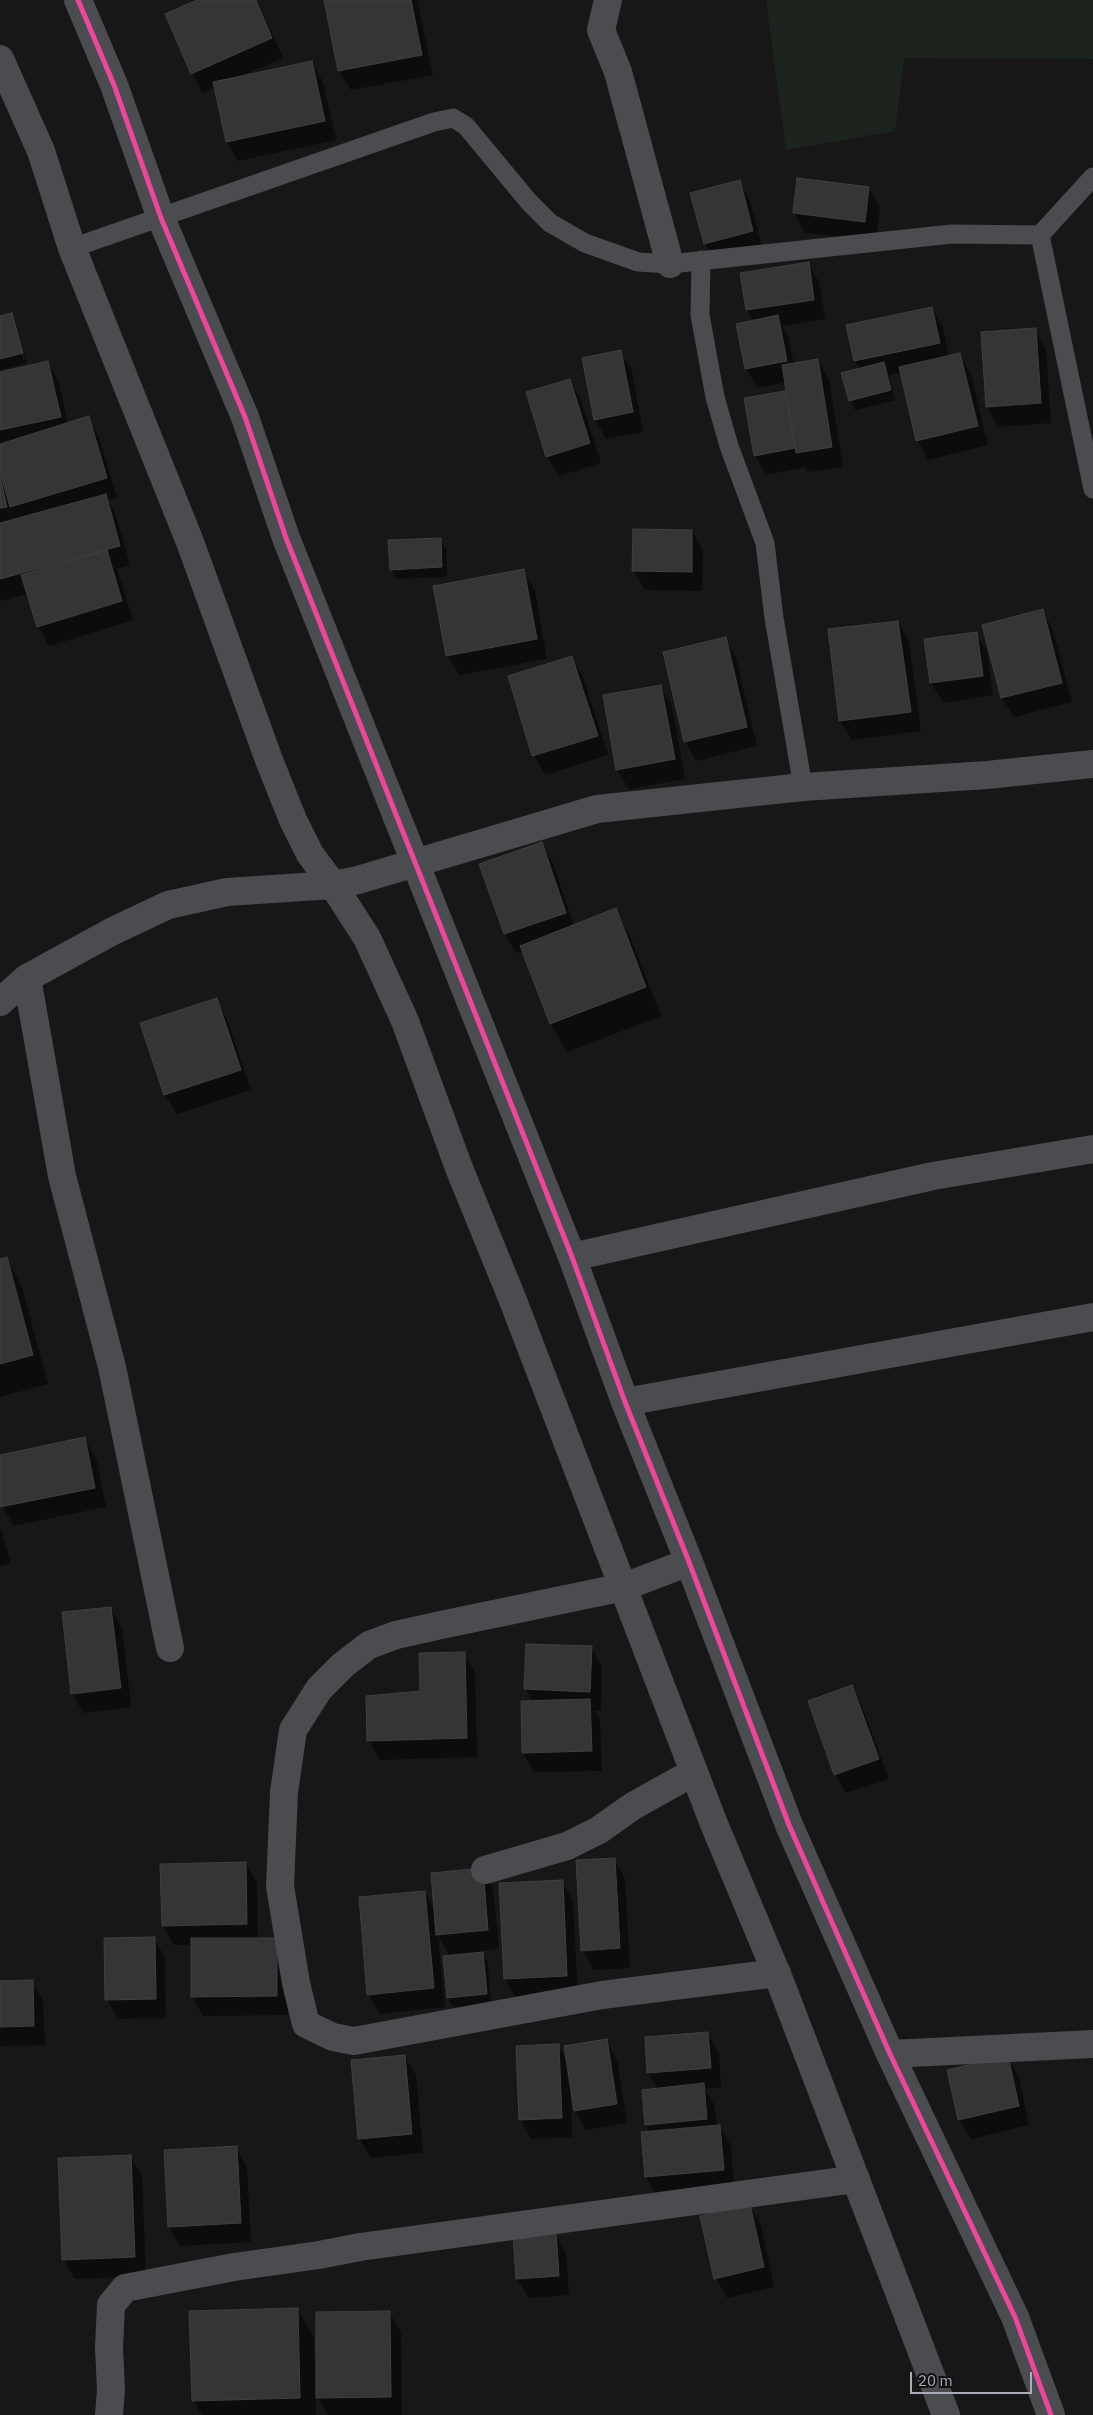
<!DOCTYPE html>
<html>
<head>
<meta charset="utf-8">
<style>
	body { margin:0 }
	#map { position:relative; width:1093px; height:2415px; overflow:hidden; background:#171717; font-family:"IBM Plex Sans",sans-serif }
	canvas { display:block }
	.scale { position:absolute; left:910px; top:2372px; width:122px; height:22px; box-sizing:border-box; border:2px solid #a8adb8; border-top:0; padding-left:6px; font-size:15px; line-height:18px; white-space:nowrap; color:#a8adb8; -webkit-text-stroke:4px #111113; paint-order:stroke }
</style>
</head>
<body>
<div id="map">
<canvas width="1093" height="2415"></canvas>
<div class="scale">20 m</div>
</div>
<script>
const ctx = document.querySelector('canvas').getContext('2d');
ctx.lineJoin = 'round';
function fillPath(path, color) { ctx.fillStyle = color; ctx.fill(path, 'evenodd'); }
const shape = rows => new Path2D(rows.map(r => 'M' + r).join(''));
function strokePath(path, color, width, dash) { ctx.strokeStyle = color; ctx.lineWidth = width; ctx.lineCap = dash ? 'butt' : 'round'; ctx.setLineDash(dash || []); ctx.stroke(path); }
fillPath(shape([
	[766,0,1093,0,1093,59,904,58,895,131,786,150]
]), '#1d241e');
fillPath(shape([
	[200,0,257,0,283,58,241,76,312,62,323,82,336,140,238,161,227,142,215,87,203,93,192,73],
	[325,0,417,0,433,75,351,90,339,71],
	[739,181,750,201,763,250,716,263,705,243],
	[869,188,880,208,876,241,805,233,794,213],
	[808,263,819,282,825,319,782,326,788,336,794,364,818,360,829,380,843,467,808,472,805,467,766,475,755,455,745,399,787,391,786,382,758,388,746,369,738,325,754,321,747,310,742,274],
	[932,308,943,328,949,357,960,355,971,374,988,445,928,460,917,440,901,373,889,375,895,400,855,410,850,400,860,369,855,361],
	[12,314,17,324,27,363,0,370,0,317],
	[14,323,16,323,25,359,23,360],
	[1035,329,1046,349,1051,423,998,427,987,407,982,333],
	[620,351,632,371,643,432,606,439,595,419],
	[48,362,59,382,68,424,88,418,99,437,117,498,108,500,116,515,130,565,117,569,133,620,49,646,38,626,28,594,0,601,0,373],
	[570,380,581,400,601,463,559,476,547,457],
	[692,531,703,551,702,591,645,590,633,570],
	[440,539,446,549,447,577,396,579,391,569],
	[523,571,535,590,547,659,459,675,448,656],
	[1042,610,1053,630,1072,702,1014,717,1002,698,983,626],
	[898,622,909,641,921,731,852,740,840,721],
	[976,633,987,652,993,695,943,703,931,683,925,640],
	[725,639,736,658,757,746,696,761,685,741],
	[572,657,583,677,608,755,545,775,534,755],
	[661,686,672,706,685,779,629,789,617,770],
	[542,844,553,863,574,926,615,910,631,938,661,1016,567,1052,551,1024,523,951,516,953,505,934],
	[216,999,227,1019,251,1090,177,1114,165,1095,142,1024],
	[6,1258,22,1287,48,1384,0,1397,0,1260],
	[84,1438,96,1458,106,1507,13,1526,0,1500,0,1456],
	[0,1525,11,1563,0,1566],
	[111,1608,122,1628,131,1707,83,1713,72,1693],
	[591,1647,602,1667,601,1711,595,1711,600,1720,602,1771,534,1772,523,1753,533,1702,526,1689],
	[464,1653,475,1673,477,1757,380,1760,369,1741],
	[851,1687,862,1706,889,1779,846,1793,835,1774],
	[614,1859,625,1879,630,1968,594,1970,583,1951],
	[246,1864,257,1883,258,1939,288,1958,288,2015,203,2016,192,1996,192,1945,174,1945,163,1926],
	[482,1869,493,1888,499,1949,481,1951,488,1963,491,2004,453,2007,448,1998,450,1956,438,1936,445,2007,380,2014,368,1994,425,1892,435,1911],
	[562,1881,573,1901,578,1995,516,1998,505,1979],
	[154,1938,165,1958,166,2018,118,2019,107,1999],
	[32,1981,43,2000,45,2045,0,2046,0,1982],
	[707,2033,719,2053,721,2087,705,2089,714,2104,717,2127,720,2126,731,2146,734,2189,657,2196,646,2176,651,2133,646,2125,658,2089,648,2073],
	[606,2040,617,2060,627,2123,586,2130,575,2111,573,2096,571,2096,572,2137,531,2139,520,2120,558,2046,567,2061],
	[404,2056,416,2075,423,2153,371,2158,359,2138],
	[1007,2057,1019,2077,1029,2125,971,2139,959,2119],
	[236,2148,247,2167,251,2242,180,2246,169,2227],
	[130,2157,142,2176,146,2276,75,2279,64,2260],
	[750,2206,761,2225,774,2287,727,2298,716,2278],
	[555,2233,566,2253,569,2295,529,2298,517,2279],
	[297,2309,314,2337,316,2415,202,2415,193,2400],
	[389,2312,401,2332,402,2415,328,2415,316,2395]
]), '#0007');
const building = shape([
	[197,0,256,0,272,38,191,74,165,14,197,0],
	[324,0,411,0,422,55,338,71,324,0],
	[312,61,325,121,226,142,213,82,312,61],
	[797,178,869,187,865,222,793,213,797,178],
	[740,180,753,231,704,244,690,193,740,180],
	[809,262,814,300,746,310,740,273,809,262],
	[932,307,940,343,854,361,846,325,932,307],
	[12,313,23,353,0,359,0,316,12,313],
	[778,315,787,361,745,369,736,324,778,315],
	[1036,328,1041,403,986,407,981,332,1036,328],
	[621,350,633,412,594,420,582,358,621,350],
	[960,353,978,426,916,441,899,367,960,353],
	[818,359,832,447,796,453,782,365,818,359],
	[48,361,61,417,0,430,0,372,48,361],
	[884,362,891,390,849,401,841,373,884,362],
	[570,379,590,443,546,457,526,392,570,379],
	[785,391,795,448,754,456,744,398,785,391],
	[89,416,107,478,10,507,0,472,0,444,89,416],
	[0,477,7,507,0,508,0,477],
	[106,494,120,546,0,579,0,523,106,494],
	[633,529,692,530,692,572,632,571,633,529],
	[441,538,442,567,390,570,388,540,441,538],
	[107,550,122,601,37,627,21,575,107,550],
	[524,569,537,639,446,656,433,586,524,569],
	[1043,609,1062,683,1001,698,982,625,1043,609],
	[898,621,911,712,839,721,828,629,898,621],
	[977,632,983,676,930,683,924,639,977,632],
	[726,637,747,727,684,742,663,652,726,637],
	[572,656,598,736,532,756,508,676,572,656],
	[661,685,675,759,616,770,603,695,661,685],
	[542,842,566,913,504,934,479,864,542,842],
	[616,908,646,987,550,1024,520,946,616,908],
	[217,998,241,1070,164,1095,140,1023,217,998],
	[7,1257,33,1355,0,1364,0,1259,7,1257],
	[85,1437,95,1488,0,1507,0,1455,85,1437],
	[111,1607,121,1688,71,1694,62,1612,111,1607],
	[526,1644,592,1646,590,1692,524,1689,526,1644],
	[465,1652,467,1738,367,1741,366,1696,420,1691,419,1653,465,1652],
	[852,1685,879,1759,834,1775,808,1701,852,1685],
	[590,1699,592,1751,522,1753,521,1701,590,1699],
	[615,1858,620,1948,581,1951,576,1860,615,1858],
	[246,1862,247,1924,162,1926,160,1864,246,1862],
	[483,1868,488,1930,436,1935,431,1873,483,1868],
	[563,1880,567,1976,504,1979,499,1883,563,1880],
	[425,1891,434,1988,367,1995,359,1897,425,1891],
	[155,1937,156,1999,105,2000,104,1938,155,1937],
	[191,1938,277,1938,277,1996,191,1997,191,1938],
	[483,1952,487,1994,447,1998,443,1956,483,1952],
	[33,1980,34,2026,0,2027,0,1981,33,1980],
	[708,2032,711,2068,647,2073,645,2037,708,2032],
	[607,2039,617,2104,574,2111,564,2046,607,2039],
	[559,2044,562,2118,519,2120,516,2046,559,2044],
	[405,2055,412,2134,358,2139,351,2060,405,2055],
	[1008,2056,1019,2106,958,2120,947,2070,1008,2056],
	[704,2083,707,2119,645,2125,642,2090,704,2083],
	[720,2125,724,2170,645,2177,641,2132,720,2125],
	[237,2146,241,2223,168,2227,164,2150,237,2146],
	[131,2155,135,2257,62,2260,58,2158,131,2155],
	[750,2204,764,2267,714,2279,700,2216,750,2204],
	[556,2232,559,2276,516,2279,513,2235,556,2232],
	[298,2308,300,2398,192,2401,189,2311,298,2308],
	[390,2311,391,2397,316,2398,316,2312,390,2311]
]);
fillPath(building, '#353536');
strokePath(building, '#3f4043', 1);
strokePath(shape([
	[1040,235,1093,489],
	[72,248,434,122,453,118,466,126,529,202,550,223,585,243,638,262,670,264,952,234,1040,235,1093,177],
	[701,260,700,315,715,397,729,446,765,543,774,618,803,787]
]), '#4b4c50', 19);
strokePath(shape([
	[78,0,114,85,161,218,245,417,286,538,572,1257,625,1402,689,1562,789,1825,890,2054,1015,2317,1051,2415],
	[608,0,601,30,618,72,670,264],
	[0,59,41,151,72,248,190,542,269,760,293,820,310,854,333,885,367,938,405,1021,459,1168,512,1298,714,1824,781,1984,946,2415],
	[27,978,62,1176,112,1367,170,1648],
	[0,1002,27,978,113,931,168,905,227,892,333,885,358,880,597,809,803,787,987,775,1093,764],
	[572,1257,933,1176,1093,1149],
	[625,1402,1093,1317],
	[689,1562,624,1587,441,1625,396,1635,369,1645,343,1665,319,1689,293,1730,284,1792,280,1886,296,1983,306,2024,333,2037,354,2041,602,1995,777,1973],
	[485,1870,567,1846,599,1830,633,1806,694,1772],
	[890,2054,1093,2044],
	[109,2415,111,2390,109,2348,111,2305,125,2288,234,2267,319,2255,360,2247,856,2179]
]), '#4b4c50', 28);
strokePath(shape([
	[78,0,114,85,161,218,245,417,286,538,572,1257,625,1402,689,1562,789,1825,890,2054,1015,2317,1051,2415]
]), '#ed469a', 5);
</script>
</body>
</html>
